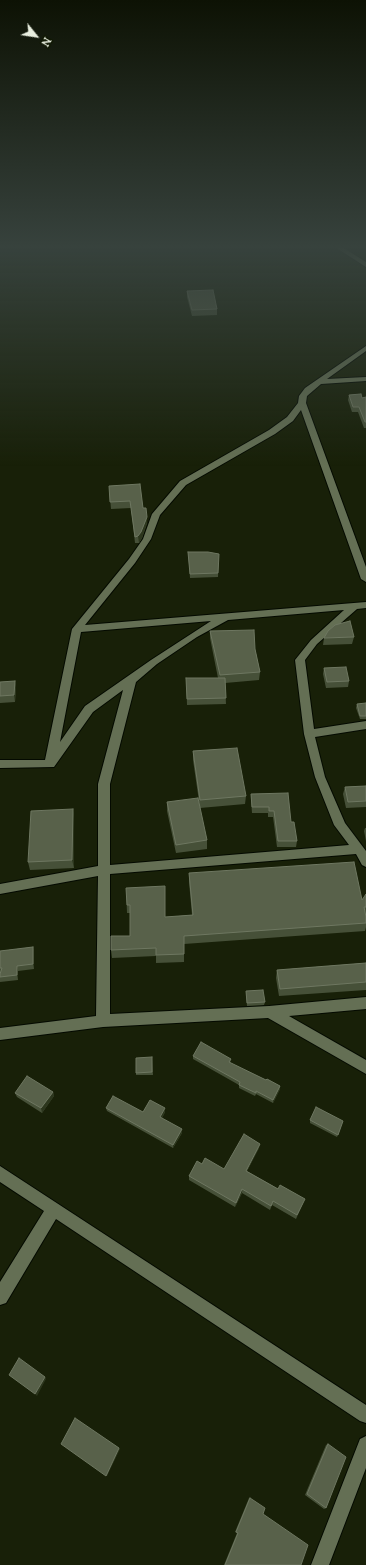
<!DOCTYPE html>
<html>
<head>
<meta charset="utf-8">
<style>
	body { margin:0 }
	#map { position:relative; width:366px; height:1565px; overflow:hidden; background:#182008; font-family:Lora,serif }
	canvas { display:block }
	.north { position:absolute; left:16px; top:16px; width:40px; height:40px; -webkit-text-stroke:3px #0f1702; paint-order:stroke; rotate:120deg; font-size:11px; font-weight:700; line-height:16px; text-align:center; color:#e8eedf }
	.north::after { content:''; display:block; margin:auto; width:14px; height:18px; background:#e8eedf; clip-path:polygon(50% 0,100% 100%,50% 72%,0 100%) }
</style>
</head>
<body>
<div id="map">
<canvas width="366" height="1565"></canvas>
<div class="north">N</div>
</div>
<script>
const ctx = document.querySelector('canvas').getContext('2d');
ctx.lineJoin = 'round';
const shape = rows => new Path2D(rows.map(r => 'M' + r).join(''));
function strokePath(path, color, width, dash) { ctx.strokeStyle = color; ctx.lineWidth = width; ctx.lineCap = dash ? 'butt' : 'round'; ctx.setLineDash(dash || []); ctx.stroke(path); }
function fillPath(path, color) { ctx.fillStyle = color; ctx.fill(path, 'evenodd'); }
const minor = shape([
	[335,247,342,247,366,262,366,267,335,247],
	[366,346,366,351,327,379,366,377,366,381,321,384,307,396,306,403,366,567,366,582,361,579,301,410,293,421,275,434,186,485,160,515,151,539,135,563,85,625,366,602,366,608,357,609,317,644,305,660,314,729,366,721,366,729,315,737,325,777,345,823,366,851,366,867,362,865,356,854,110,874,110,1014,269,1006,366,997,366,1009,289,1016,366,1060,366,1074,268,1018,103,1027,0,1040,0,1028,96,1016,98,876,0,894,0,884,98,866,98,784,123,690,93,712,54,767,0,768,0,760,45,760,72,629,129,559,143,539,152,514,180,481,269,430,287,417,298,403,299,396,305,388,366,346],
	[344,610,311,640,295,660,304,734,315,777,334,825,349,845,110,865,110,784,136,682,157,664,197,637,228,620,344,610],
	[211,621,151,660,85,706,60,742,81,632,211,621],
	[0,1166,366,1405,366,1423,360,1421,56,1219,6,1303,0,1305,0,1282,44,1211,0,1182,0,1166],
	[366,1436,366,1468,329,1565,311,1565,360,1439,366,1436]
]);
strokePath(minor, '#040a00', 2);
fillPath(minor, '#646f54');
fillPath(shape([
	[187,291,217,309,217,315,192,316,187,297],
	[349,395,362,398,366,397,366,428,364,428,358,412,352,412,348,400],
	[109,486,143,508,147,523,142,538,139,543,135,543,131,508,111,509],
	[188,552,219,554,218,577,190,578],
	[210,631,255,649,260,672,259,680,225,683,226,704,187,705,186,678,218,678,210,638],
	[354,637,352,644,323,645,324,638],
	[324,668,349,681,348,687,326,688,323,674],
	[15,681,16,687,15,702,0,703,0,682],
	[366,703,366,719,360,719,356,708,357,704],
	[193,751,246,796,245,804,200,808,193,760],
	[366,786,366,807,346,808,343,794,345,787],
	[251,794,291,822,297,841,296,847,277,847,273,817,268,817,268,813,252,813,251,800],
	[167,802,207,840,207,849,176,853,167,811],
	[73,809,74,818,74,868,30,870,28,862],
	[365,828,366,828,366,841,364,831],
	[189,873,362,900,366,894,366,927,365,931,184,944,184,962,156,963,156,956,112,958,111,950,130,936,130,913,127,913,126,888,165,917,192,915,189,882],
	[33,947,34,952,34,969,18,971,18,980,0,982,0,951],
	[366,963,366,990,279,996,276,978,277,970],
	[246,991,265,1002,264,1005,247,1006,246,994],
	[193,1056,231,1059,230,1063,266,1080,280,1086,280,1089,273,1103,256,1094,255,1096,239,1088,239,1085,193,1059],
	[152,1057,153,1075,136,1075,136,1073],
	[53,1092,54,1096,42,1113,17,1097,15,1093],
	[106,1108,143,1112,165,1112,162,1118,182,1133,173,1148,107,1111],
	[310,1120,343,1121,337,1137,310,1123],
	[259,1148,247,1171,303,1203,296,1219,272,1205,270,1210,242,1193,235,1207,189,1180,189,1176,202,1164,224,1169],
	[328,1444,326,1508,324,1509,305,1495,326,1445],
	[249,1498,250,1498,301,1565,224,1565,237,1533,235,1532]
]), '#465038');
fillPath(shape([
	[147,517,147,523,142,538,139,543,138,536],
	[15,681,16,687,15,702,14,695],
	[73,809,74,818,74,868,72,860],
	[33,947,34,952,34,969,33,964],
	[17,966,18,971,18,980,17,975],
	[280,1086,280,1089,273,1103,273,1100],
	[53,1092,54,1096,42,1113,41,1108],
	[165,1108,165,1112,161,1120,160,1117],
	[182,1129,182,1133,173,1148,173,1145],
	[260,1144,259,1148,245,1175,246,1171],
	[242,1189,242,1193,235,1207,236,1203],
	[45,1377,46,1379,37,1396,35,1394],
	[119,1448,120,1449,107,1476,106,1476]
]), '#2c361d');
const building = shape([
	[213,290,217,309,192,310,187,291,213,290],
	[361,394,362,398,366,397,366,422,365,422,359,407,353,407,349,395,361,394],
	[140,484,143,508,146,508,147,517,141,532,138,536,135,537,130,501,110,502,109,486,140,484],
	[188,552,208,552,219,554,218,573,190,574,188,552],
	[350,621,354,637,324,638,328,631,335,625,350,621],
	[254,630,255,649,260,672,220,675,210,631,254,630],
	[346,667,349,681,327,682,324,668,346,667],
	[186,678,225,678,226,698,187,699,186,678],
	[15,681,14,695,0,696,0,682,15,681],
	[366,703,366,716,360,716,357,704,366,703],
	[237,748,246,796,200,800,193,751,237,748],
	[366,786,366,801,348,802,345,787,366,786],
	[288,793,291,822,294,822,297,841,278,841,274,811,269,811,269,807,252,807,251,794,288,793],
	[198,798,207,840,176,845,167,802,198,798],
	[73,809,72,860,28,862,31,811,73,809],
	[354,862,362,900,366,894,366,907,364,907,366,917,366,923,184,936,184,954,156,955,156,948,111,950,111,936,130,936,130,905,127,905,126,888,165,886,165,917,193,915,189,873,354,862],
	[33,947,33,964,17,966,17,975,0,977,0,974,2,968,0,968,0,951,33,947],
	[366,963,366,982,280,989,277,970,366,963],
	[263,990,265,1002,247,1003,246,991,263,990],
	[201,1042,231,1059,229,1062,266,1080,267,1079,280,1086,273,1100,256,1091,256,1093,239,1085,240,1082,193,1056,201,1042],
	[152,1057,152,1072,136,1073,136,1058,152,1057],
	[27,1076,53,1092,41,1108,15,1093,27,1076],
	[113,1096,143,1112,150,1100,165,1108,160,1117,182,1129,173,1145,106,1108,113,1096],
	[316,1107,343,1121,338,1135,310,1120,316,1107],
	[244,1134,260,1144,246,1171,278,1189,280,1185,305,1199,297,1215,273,1201,271,1206,242,1189,236,1203,189,1176,197,1161,202,1164,205,1158,224,1169,244,1134],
	[19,1358,45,1377,35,1394,9,1375,19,1358],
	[75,1418,119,1448,106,1476,61,1444,75,1418],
	[328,1444,346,1457,326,1508,307,1494,328,1444],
	[250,1498,265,1508,263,1514,308,1545,301,1565,225,1565,238,1533,236,1532,250,1498]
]);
fillPath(building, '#58614a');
strokePath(building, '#6e7761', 1);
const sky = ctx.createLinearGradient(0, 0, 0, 466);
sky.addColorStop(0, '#0d1204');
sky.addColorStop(0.53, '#37423d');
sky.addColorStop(1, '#37423d00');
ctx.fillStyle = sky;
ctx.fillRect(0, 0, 366, 466);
</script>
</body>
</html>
